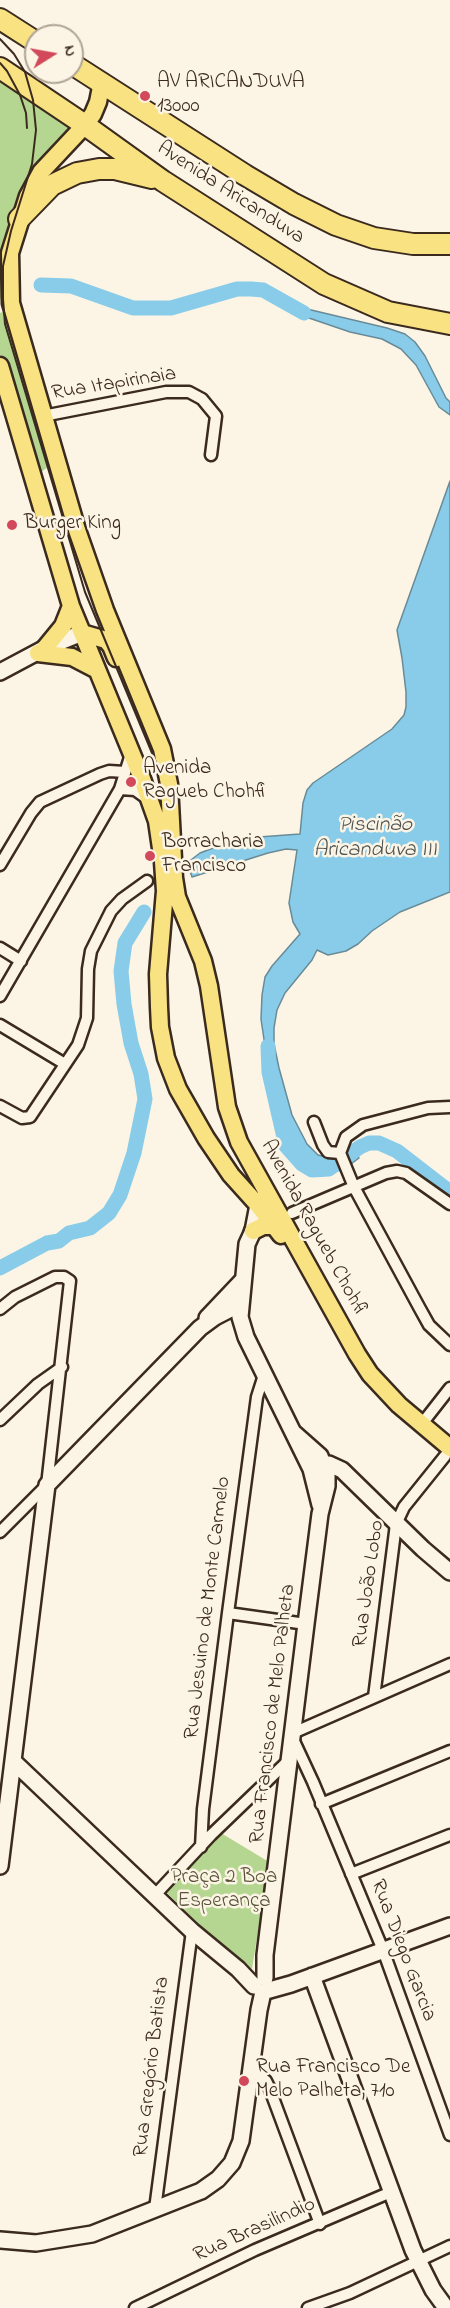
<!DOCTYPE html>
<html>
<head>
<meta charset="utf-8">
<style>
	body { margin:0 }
	#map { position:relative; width:450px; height:2308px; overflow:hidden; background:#fcf5e5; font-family:"Indie Flower",sans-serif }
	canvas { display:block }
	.north { position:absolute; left:24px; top:24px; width:60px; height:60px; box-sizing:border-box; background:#fcf5e5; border:2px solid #afa495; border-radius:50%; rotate:79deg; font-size:16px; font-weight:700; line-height:24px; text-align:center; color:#3b2a1e }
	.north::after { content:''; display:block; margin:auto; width:21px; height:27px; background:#d1495b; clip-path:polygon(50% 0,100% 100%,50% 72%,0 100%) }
</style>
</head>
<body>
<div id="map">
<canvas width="450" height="2308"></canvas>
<div class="north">N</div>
</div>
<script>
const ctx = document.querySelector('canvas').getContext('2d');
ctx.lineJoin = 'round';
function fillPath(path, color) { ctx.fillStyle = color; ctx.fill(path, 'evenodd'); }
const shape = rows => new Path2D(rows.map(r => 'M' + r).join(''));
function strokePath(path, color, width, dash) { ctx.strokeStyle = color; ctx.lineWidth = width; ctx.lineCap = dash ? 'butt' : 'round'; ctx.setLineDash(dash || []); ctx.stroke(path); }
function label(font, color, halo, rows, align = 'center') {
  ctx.font = font + ' "Indie Flower",sans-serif'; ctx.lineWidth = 5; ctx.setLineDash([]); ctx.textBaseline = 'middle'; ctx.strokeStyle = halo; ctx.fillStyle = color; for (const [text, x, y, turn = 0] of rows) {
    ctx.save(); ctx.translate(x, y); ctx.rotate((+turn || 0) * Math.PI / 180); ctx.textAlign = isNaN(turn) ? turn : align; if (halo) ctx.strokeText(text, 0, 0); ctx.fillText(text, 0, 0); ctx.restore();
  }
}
fillPath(shape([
	[0,70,78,123,60,138,45,156,4,296,0,299],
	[7,310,49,461,48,467,41,472,37,472,24,440,0,354,0,313],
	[221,1833,269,1862,252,1969,203,1928,166,1892]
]), '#b5d690');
const water = shape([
	[286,304,387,328,405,334,415,342,425,356,446,398,450,402,450,415,439,407,416,365,401,349,382,339,350,332,306,317,294,312,286,304],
	[450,481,450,892,400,912,372,931,358,944,346,951,328,955,317,950,312,960,285,993,277,1010,274,1028,274,1044,279,1068,292,1115,307,1144,318,1155,330,1158,338,1158,355,1149,359,1158,343,1170,324,1172,313,1166,297,1153,289,1141,281,1119,266,1053,261,1019,262,995,265,977,272,966,300,934,293,922,289,903,297,850,286,849,268,853,192,877,187,863,200,853,221,845,259,837,300,834,303,803,307,790,313,783,392,729,404,715,406,707,406,692,402,658,397,630,450,481]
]);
fillPath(water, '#88cce9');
strokePath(water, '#698b98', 1.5);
strokePath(shape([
	[41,285,71,286,133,308,171,308,237,289,251,289,263,290,304,313],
	[268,1046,269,1072,286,1146,302,1164,312,1170,329,1169,360,1147,369,1143,379,1143,397,1151,450,1192],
	[0,1268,47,1243,59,1241,69,1233,90,1228,109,1213,120,1195,134,1153,145,1099,141,1074,131,1043,124,1004,121,971,125,943,144,912]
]), '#88cce9', 15);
const street = shape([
	[43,416,166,392,189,392,202,399,216,416,211,455],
	[120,789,135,790,149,800],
	[0,865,31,813,40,802,100,774,109,771,125,772],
	[0,948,21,961],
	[0,996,120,789,131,754],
	[0,1025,65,1064],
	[0,1106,22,1118,30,1117,78,1045,87,1018,88,969,91,951,111,911,122,899,147,881],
	[450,1107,428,1108,363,1125,346,1137,340,1153,354,1187,419,1307,429,1325,450,1345],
	[314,1122,323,1145,328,1152,340,1153],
	[292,1213,386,1173,397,1171,406,1173,450,1204],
	[0,1309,15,1297,55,1277,64,1277,70,1281,47,1485,0,1532],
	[0,1420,38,1384,62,1367],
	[421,1425,450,1388],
	[228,1613,306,1624],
	[374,1697,396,1524,404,1507,445,1456],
	[293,1733,450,1664],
	[293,1739,313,1782,383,1950,450,2135],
	[321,1804,450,1751],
	[201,1847,203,1809,228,1613,257,1397,264,1375],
	[351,1874,450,1835],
	[155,1895,211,1835,290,1759],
	[252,2070,266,2081,269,2087,320,2224],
	[155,2209,192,1931],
	[135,2308,255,2250,391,2192],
	[308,2308,350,2293,450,2246]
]);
const secondary = shape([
	[0,672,45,648,82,633],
	[262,1199,258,1205,253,1231,247,1244,240,1317,246,1337,311,1469,320,1505],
	[207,1318,243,1280],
	[319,1467,329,1464,342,1470,423,1549,450,1572],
	[14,1762,192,1931,238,1969,254,1986],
	[0,1866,47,1485,200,1328,215,1317,240,1304],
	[312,1976,413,2250,433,2290,446,2308],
	[265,1978,265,1955,306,1624,320,1514,327,1486,327,1475,320,1456,294,1433],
	[266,1991,291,1984,450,1926],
	[0,2240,36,2243,92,2234,201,2191,218,2179,232,2163,241,2141,259,2010,263,1992]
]);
const primary = shape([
	[102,82,98,102,93,114,85,125,41,172,28,196,10,253,11,303,77,530,105,610,162,749,169,784,174,878,177,897,203,961,209,986,227,1107,239,1142,357,1354,370,1374,399,1405,450,1448],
	[0,366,71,606,141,776,157,821,163,862,165,891,158,974,159,1007,160,1027,166,1058,178,1089,206,1138,231,1175,258,1205,281,1235],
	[82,633,106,640,111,646,116,658],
	[45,648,63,626,71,606],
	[38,653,72,657,97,670],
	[253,1231,263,1226,275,1226]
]);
const highway = shape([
	[0,19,36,42],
	[72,64,245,175,294,204,336,225,374,238,413,244,450,244],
	[0,68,85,125,163,181,324,284,388,312,450,324],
	[19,219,52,185,77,173,99,169,115,169,152,178]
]);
strokePath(street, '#3b2a1e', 15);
strokePath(secondary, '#3b2a1e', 20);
strokePath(primary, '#3b2a1e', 21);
strokePath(highway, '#3b2a1e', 24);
strokePath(street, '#fcf5e5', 10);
strokePath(secondary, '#fcf5e5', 15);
strokePath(primary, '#f8e281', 16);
strokePath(highway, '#f8e281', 20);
strokePath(shape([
	[0,39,14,54,25,72,33,100,36,130,32,164,11,231,3,266,3,299,5,324,85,592,157,765],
	[0,63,7,71,20,95,26,113,27,128]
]), '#3b2a1e', 2);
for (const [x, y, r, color] of [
	[145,96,6,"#d1495b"],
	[12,525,6,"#d1495b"],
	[131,782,6,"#d1495b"],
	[150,856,6,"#d1495b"],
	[244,2081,6,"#d1495b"]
]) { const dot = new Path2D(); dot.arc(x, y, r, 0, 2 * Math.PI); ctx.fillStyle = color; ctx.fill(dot); strokePath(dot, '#fcf5e5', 2); }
label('21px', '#3b2a1e', '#fcf5e5', [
	["AV ARICANDUVA",157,84],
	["13000",157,108],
	["Burger King",24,525],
	["Avenida",143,770],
	["Ragueb Chohfi",143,794],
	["Borracharia",162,844],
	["Francisco",162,868],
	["Rua Francisco De",256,2069],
	["Melo Palheta, 710",256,2093]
], 'left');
label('21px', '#3b2a1e', '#fcf5e5', [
	["Avenida Aricanduva",230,194,33],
	["Rua Itapirinaia",114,385,-9],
	["Avenida Ragueb Chohfi",313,1229,61],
	["Rua João Lobo",370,1584,-82],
	["Rua Jesuino de Monte Carmelo",209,1608,-83],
	["Rua Francisco de Melo Palheta",274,1714,-83],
	["Rua Diego Garcia",402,1951,69],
	["Rua Gregório Batista",153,2067,-83],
	["Rua Brasilindio",255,2231,-24]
]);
label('21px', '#5a553a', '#fcf5e5', [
	["Praça 2 Boa",224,1879],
	["Esperança",224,1903]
]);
label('italic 22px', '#4e5251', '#fcf5e5', [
	["Piscinão",375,826],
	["Aricanduva III",375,851]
]);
</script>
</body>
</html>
